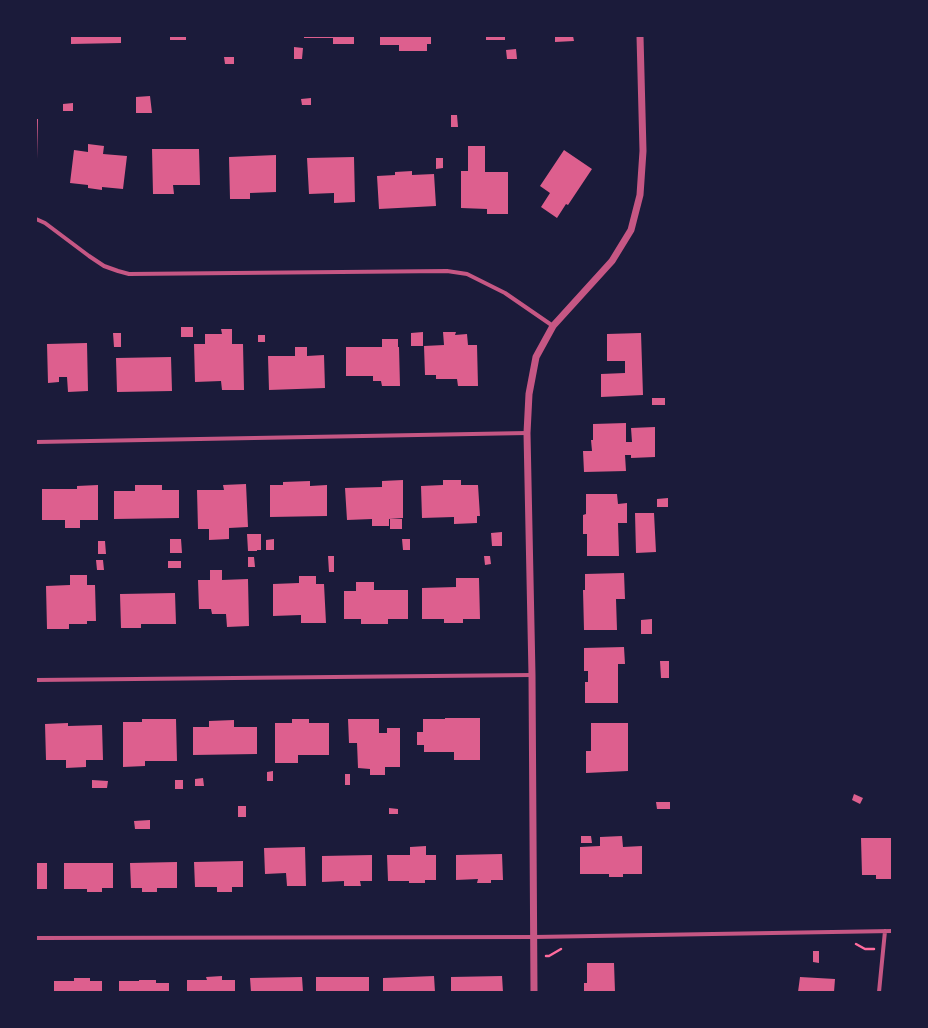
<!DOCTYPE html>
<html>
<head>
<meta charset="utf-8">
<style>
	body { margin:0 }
	#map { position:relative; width:928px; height:1028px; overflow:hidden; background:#1b1b3a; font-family:Roboto,sans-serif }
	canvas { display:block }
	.frame { position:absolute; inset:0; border:37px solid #1b1b3a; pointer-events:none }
</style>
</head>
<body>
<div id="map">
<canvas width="928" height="1028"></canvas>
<div class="frame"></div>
</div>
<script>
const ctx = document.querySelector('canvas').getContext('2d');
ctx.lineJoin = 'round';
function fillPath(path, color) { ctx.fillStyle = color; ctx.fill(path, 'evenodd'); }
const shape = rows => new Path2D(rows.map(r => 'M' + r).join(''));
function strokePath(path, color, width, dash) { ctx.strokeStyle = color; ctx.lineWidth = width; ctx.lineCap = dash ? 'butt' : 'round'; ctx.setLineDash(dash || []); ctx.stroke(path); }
fillPath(shape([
	[71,36,121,36,121,43,71,44],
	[170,36,186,36,186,40,170,40],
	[304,36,354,36,354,44,333,44,333,38,304,38],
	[380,36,431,36,431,44,427,44,427,51,399,51,399,45,380,45],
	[486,36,505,36,505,40,486,40],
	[555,36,573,36,574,41,555,42],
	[294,47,303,48,302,59,294,59],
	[516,49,517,59,507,59,506,50],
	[224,57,234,57,234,64,225,64],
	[150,96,152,113,136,113,136,97],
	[311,98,311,105,302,105,301,99],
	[73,103,73,111,63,111,63,104],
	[451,115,457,115,458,127,451,127],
	[36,119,38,119,37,159,36,158],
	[88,144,104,146,103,154,127,156,123,189,102,187,102,190,88,188,88,185,70,183,74,150,88,152],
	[468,146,485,146,485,172,508,172,508,214,487,214,487,209,461,208,461,171,468,171],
	[152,149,199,149,200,185,173,185,174,194,153,194],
	[564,150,592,169,568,205,566,204,557,218,541,207,550,193,540,186],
	[276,155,276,192,250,193,250,199,230,199,229,157],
	[354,157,355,202,334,203,334,193,309,194,307,158],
	[436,158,443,158,443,168,436,169],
	[412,171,412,175,434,174,436,206,379,209,377,176,395,175,395,172],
	[181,327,193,327,193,337,181,337],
	[221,329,232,329,232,344,243,344,244,390,222,390,221,381,195,382,194,344,205,344,205,334,222,334],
	[423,332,423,346,411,346,411,333],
	[443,332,456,332,455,335,467,334,468,345,477,345,478,386,458,386,457,379,436,379,436,375,425,375,424,346,444,345],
	[113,333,121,333,121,347,114,347],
	[641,333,643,395,601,397,601,374,625,373,625,361,607,361,607,334],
	[258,335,265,335,265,342,258,342],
	[382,339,398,339,398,347,399,347,400,386,382,386,381,381,373,381,373,376,346,376,346,347,382,347],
	[87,343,88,391,68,392,67,377,59,377,59,382,48,383,47,344],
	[295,347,307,347,307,356,324,355,325,388,269,390,268,356,295,356],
	[171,357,172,391,117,392,116,358],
	[652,398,665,398,665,405,652,405],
	[626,423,626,442,632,442,631,428,655,427,655,457,631,458,631,455,625,455,626,471,584,472,583,451,592,451,591,440,593,440,593,424],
	[403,480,403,518,389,519,389,526,372,526,372,519,347,520,345,488,382,487,382,481],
	[443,480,461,480,461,485,478,485,480,516,477,516,477,523,454,524,454,517,422,518,421,486,443,485],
	[310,481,310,486,327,485,327,516,270,517,270,485,283,485,283,482],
	[246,484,248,527,229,528,229,539,209,540,209,529,198,529,197,490,224,490,223,485],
	[98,485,98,520,80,520,80,528,65,528,65,520,42,520,42,489,77,489,77,486],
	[135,485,162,485,162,490,179,490,179,518,114,519,114,491,135,491],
	[586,494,617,494,618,504,627,503,627,523,618,523,619,556,587,556,587,534,583,534,583,515,586,514],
	[668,498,668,507,657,507,657,499],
	[635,513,654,513,656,552,636,553],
	[390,519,402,519,402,529,390,529],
	[502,532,502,546,492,546,491,533],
	[247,534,261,534,261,550,257,550,257,551,248,551],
	[170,539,181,539,182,553,170,553],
	[274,539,274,550,266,550,266,540],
	[402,539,410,539,410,550,403,550],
	[98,541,105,541,106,554,98,554],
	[328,556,334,556,334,572,329,572],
	[484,556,490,556,491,564,485,565],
	[248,557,254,557,255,567,248,567],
	[96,560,103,560,104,570,97,570],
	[168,561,181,561,181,568,168,568],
	[210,570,222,570,222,580,248,579,249,626,227,627,226,614,212,614,211,609,199,609,198,580,210,580],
	[624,573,625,599,616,599,617,630,584,630,583,590,585,590,585,574],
	[70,575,87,575,87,585,95,585,96,621,87,621,87,624,69,624,69,629,47,629,46,586,70,585],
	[299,576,316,576,316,584,324,584,326,623,301,623,301,615,273,616,273,584,299,583],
	[456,578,479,578,480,619,463,619,463,623,444,623,444,619,422,619,422,588,456,587],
	[356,582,374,582,374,590,408,590,408,619,388,619,388,624,361,624,361,619,344,619,344,591,356,591],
	[175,593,176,624,141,624,141,628,121,628,120,594],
	[652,619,652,634,641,634,641,620],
	[624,647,625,664,618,664,618,703,585,703,585,682,588,682,588,671,584,671,584,648],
	[660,661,669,661,669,678,661,678],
	[445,718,480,718,480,760,454,760,454,752,424,752,424,745,417,745,417,732,423,732,423,719,445,719],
	[142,719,176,719,177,761,145,761,145,766,123,767,123,722,142,722],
	[292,719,309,719,309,723,329,723,329,755,298,755,298,763,275,763,275,723,292,723],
	[348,719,379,719,379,733,387,733,387,728,400,728,400,767,385,767,385,775,370,775,370,769,358,768,357,743,349,743],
	[234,720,234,727,257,727,257,754,193,755,193,727,209,727,209,721],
	[68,723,68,726,102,725,103,760,86,760,86,767,66,768,66,760,46,760,45,724],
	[591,723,628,723,628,771,586,773,586,751,591,751],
	[273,771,273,781,267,781,267,772],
	[345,774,350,774,350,785,345,785],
	[203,778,204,786,195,786,195,779],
	[92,780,108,781,107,788,92,788],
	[175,780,183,780,183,789,175,789],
	[854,794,863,798,860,804,852,800],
	[656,802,670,802,670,809,657,809],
	[238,806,246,806,246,817,238,817],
	[389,808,398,809,398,814,389,814],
	[150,820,150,829,135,829,134,821],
	[581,836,591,836,592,843,581,843],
	[622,836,623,847,642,846,642,874,623,874,623,877,609,877,609,874,580,874,580,847,600,846,600,837],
	[861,838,892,838,892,879,876,879,876,875,862,875],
	[426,846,426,855,436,855,436,880,425,880,425,883,409,883,409,881,388,881,387,855,410,855,410,847],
	[305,847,306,886,287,886,286,873,265,874,264,848],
	[502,854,503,880,491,880,491,883,477,883,478,879,456,880,456,855],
	[372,855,372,881,360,881,361,886,344,886,344,881,322,882,322,856],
	[243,861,243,887,232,887,232,892,217,892,217,887,195,887,194,862],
	[177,862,177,888,157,888,157,892,142,892,142,888,131,888,130,863],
	[36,863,47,863,47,889,36,889],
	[64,863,113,863,113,888,102,888,102,892,87,892,87,889,64,889],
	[813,951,819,951,819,963,813,962],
	[587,963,614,963,615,992,584,992,584,983,587,983],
	[222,976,222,980,235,980,235,992,187,992,187,980,207,980,206,977],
	[434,976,435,992,383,992,383,978],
	[502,976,503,992,451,992,451,977],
	[302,977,303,992,251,992,250,978],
	[316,977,369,977,369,992,316,992],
	[800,977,835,979,834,992,798,992],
	[74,978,90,978,90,981,102,981,102,992,54,992,54,981,74,981],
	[139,980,156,980,156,983,169,983,169,992,119,992,119,981,139,981]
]), '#dd5f8e');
strokePath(shape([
	[856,944,865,949,874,949],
	[546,956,549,956,561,949]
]), '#ff6b9d', 2.5);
strokePath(shape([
	[36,219,45,223,89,256,104,266,118,271,129,274,447,271,467,274,505,293,553,326],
	[36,442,527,433],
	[36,680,532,675],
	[36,938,534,937,892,931],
	[879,992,885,931]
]), '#c65784', 4);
strokePath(shape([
	[534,992,532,675,527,433,529,394,536,357,553,326,612,261,631,230,640,195,643,151,640,36]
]), '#c65784', 7);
</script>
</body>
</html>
